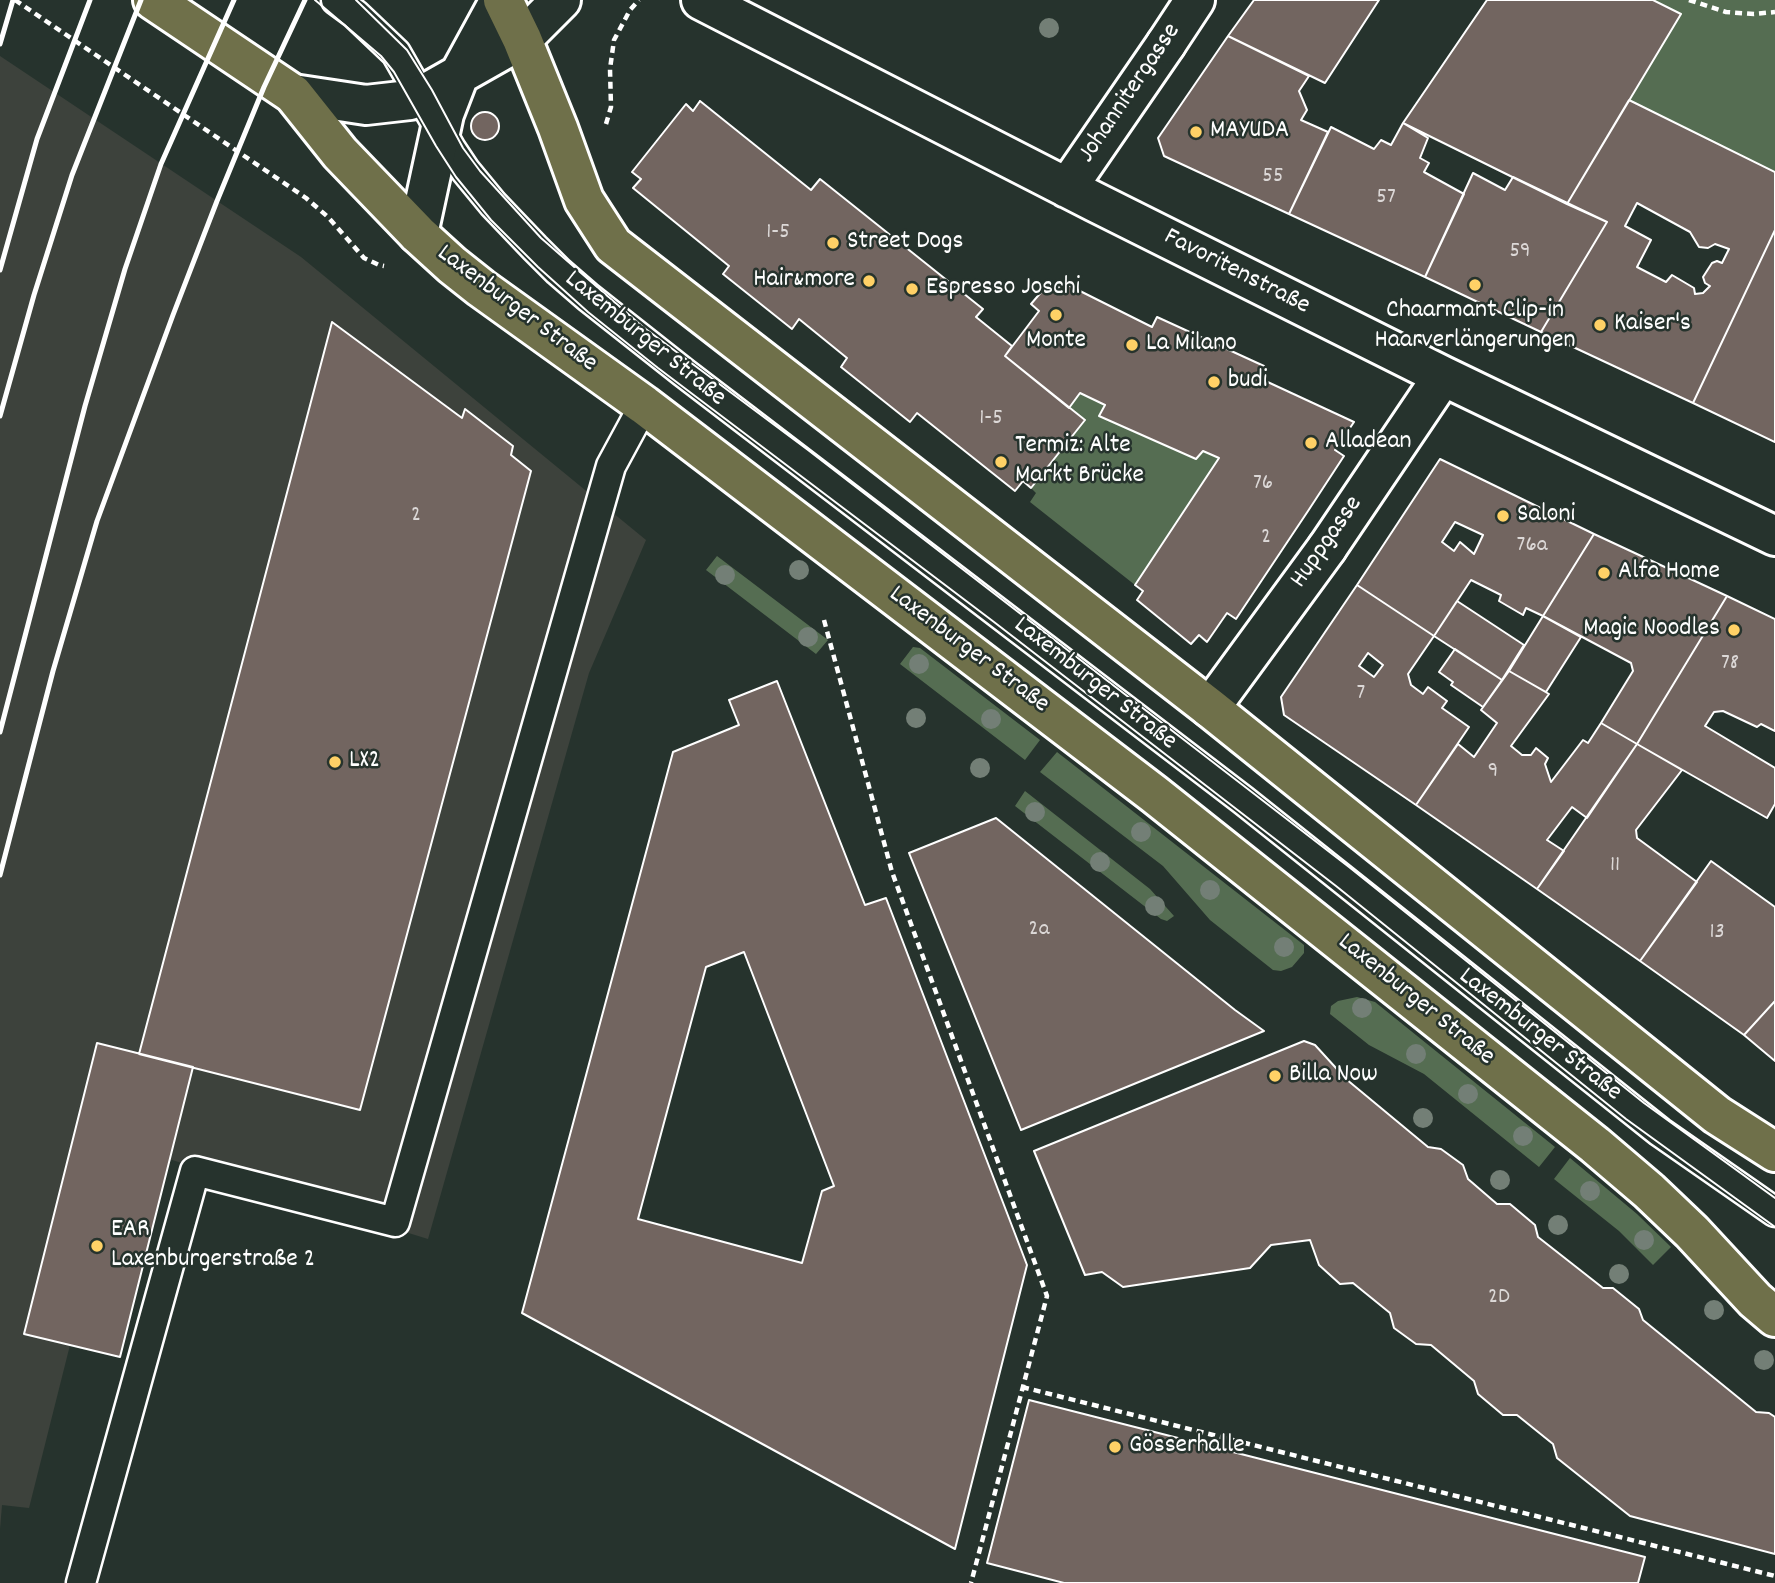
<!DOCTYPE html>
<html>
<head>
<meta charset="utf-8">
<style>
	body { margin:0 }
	canvas { display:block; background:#26332d }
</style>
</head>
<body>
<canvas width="1775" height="1583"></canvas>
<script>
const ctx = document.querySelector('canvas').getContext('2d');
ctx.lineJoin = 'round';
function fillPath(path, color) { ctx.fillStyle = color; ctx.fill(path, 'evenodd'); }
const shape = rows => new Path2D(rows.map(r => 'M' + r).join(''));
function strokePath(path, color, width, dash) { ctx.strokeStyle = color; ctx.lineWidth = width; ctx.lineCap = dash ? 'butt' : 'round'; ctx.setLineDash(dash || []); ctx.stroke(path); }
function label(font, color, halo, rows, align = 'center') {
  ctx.font = font + ' Dekko,sans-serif'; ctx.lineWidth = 5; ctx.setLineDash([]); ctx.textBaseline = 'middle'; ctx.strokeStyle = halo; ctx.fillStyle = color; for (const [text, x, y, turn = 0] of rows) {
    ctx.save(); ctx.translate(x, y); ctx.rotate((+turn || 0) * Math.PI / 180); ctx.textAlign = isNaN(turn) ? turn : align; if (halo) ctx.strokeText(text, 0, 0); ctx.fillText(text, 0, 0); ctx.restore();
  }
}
fillPath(shape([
	[0,56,301,257,646,540,589,673,428,1239,169,1159,120,1357,70,1345,29,1508,2,1505,0,1529]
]), '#3d423c');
fillPath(shape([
	[1653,0,1775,0,1775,172,1629,100,1681,14],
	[1080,393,1105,405,1100,416,1196,459,1203,451,1219,458,1135,585,1030,502,1036,493,1031,488,1085,421,1069,408],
	[717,556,828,640,816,654,706,570],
	[913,647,920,648,1040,740,1025,760,900,664],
	[1057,752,1304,945,1304,953,1292,967,1281,971,1273,970,1210,920,1163,866,1040,772],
	[1025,791,1150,889,1174,916,1167,921,1161,919,1015,806],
	[1357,997,1375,1002,1555,1147,1539,1167,1424,1074,1369,1045,1330,1014,1331,1006,1338,1001],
	[1570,1158,1637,1214,1671,1247,1653,1265,1619,1231,1554,1179]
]), '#556d52');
const building = shape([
	[1254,0,1379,0,1325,83,1228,36,1254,0],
	[1487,0,1653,0,1681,14,1567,204,1403,123,1487,0],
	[1228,36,1309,76,1299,91,1307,110,1301,120,1328,132,1289,214,1164,156,1158,138,1228,36],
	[1629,100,1775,172,1775,230,1693,403,1541,332,1607,222,1567,204,1629,100],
	[1637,203,1690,232,1699,247,1708,248,1715,244,1729,249,1722,263,1717,261,1712,263,1703,277,1705,283,1710,286,1703,293,1695,294,1694,288,1672,275,1666,282,1637,267,1651,240,1625,226,1637,203],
	[700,101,811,190,820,179,983,309,976,317,1012,346,1005,356,1085,420,1031,488,1023,481,1015,491,917,413,910,422,841,367,847,358,799,319,792,329,723,274,729,266,633,188,641,179,632,172,686,104,693,111,700,101],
	'471 126a14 14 0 1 1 28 0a14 14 0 1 1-28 0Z',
	[1403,123,1428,138,1420,158,1429,163,1424,172,1464,194,1425,277,1289,214,1331,127,1374,149,1381,140,1391,145,1403,123],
	[1473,173,1505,190,1513,177,1607,222,1541,332,1425,277,1473,173],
	[1775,230,1775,442,1693,403,1775,230],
	[1062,282,1152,327,1157,317,1264,366,1259,378,1354,422,1335,450,1344,456,1308,511,1236,619,1227,613,1207,642,1199,635,1191,644,1137,600,1143,591,1135,585,1219,458,1203,451,1196,459,1099,416,1105,405,1080,393,1069,408,1005,356,1039,311,1031,304,1049,283,1057,290,1062,282],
	[332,322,462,418,465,409,513,446,511,455,531,471,360,1110,139,1054,332,322],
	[1440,459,1594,534,1543,616,1526,608,1523,615,1499,601,1501,595,1471,580,1434,636,1357,585,1440,459],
	[1455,522,1483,535,1474,554,1460,542,1454,551,1442,542,1455,522],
	[1594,534,1727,596,1637,744,1601,723,1633,671,1631,663,1543,616,1594,534],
	[1357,585,1434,636,1408,674,1411,685,1423,694,1428,687,1447,701,1442,708,1469,727,1416,805,1284,715,1281,697,1357,585],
	[1368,653,1383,665,1374,677,1359,666,1368,653],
	[1727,596,1775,619,1775,731,1761,724,1757,727,1723,711,1714,712,1705,726,1775,768,1775,804,1767,818,1637,744,1727,596],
	[1457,601,1524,645,1502,680,1434,636,1457,601],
	[1543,616,1581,637,1546,692,1509,671,1543,616],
	[1455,649,1502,680,1483,707,1451,685,1453,682,1439,672,1455,649],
	[1509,671,1549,694,1511,746,1522,755,1531,755,1536,748,1548,758,1545,764,1551,782,1583,740,1588,743,1601,723,1637,744,1587,818,1572,807,1547,840,1564,851,1537,889,1416,805,1458,744,1474,757,1497,723,1481,710,1509,671],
	[777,681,865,905,886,898,1027,1265,955,1549,522,1313,673,752,739,725,729,700,777,681],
	[744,952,834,1186,822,1191,802,1263,638,1219,706,967,744,952],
	[1637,744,1682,770,1636,830,1637,838,1697,882,1640,961,1537,889,1637,744],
	[996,818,1235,1010,1264,1031,1021,1130,909,853,996,818],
	[1711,861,1775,907,1775,1001,1744,1035,1640,961,1711,861],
	[1775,1001,1775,1061,1744,1035,1775,1001],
	[1304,1041,1315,1045,1346,1079,1428,1147,1441,1149,1463,1165,1468,1179,1497,1204,1510,1204,1535,1225,1538,1237,1603,1288,1613,1288,1639,1309,1643,1320,1756,1412,1769,1413,1775,1417,1775,1554,1630,1516,1557,1458,1553,1444,1517,1415,1503,1415,1478,1394,1474,1381,1431,1345,1416,1344,1394,1328,1390,1313,1353,1283,1340,1284,1319,1265,1310,1240,1271,1245,1250,1268,1123,1287,1102,1272,1085,1275,1034,1151,1304,1041],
	[97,1043,193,1067,120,1357,24,1334,97,1043],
	[1029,1400,1645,1557,1638,1583,1064,1583,987,1563,1029,1400]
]);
fillPath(building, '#726560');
strokePath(building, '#fff', 2);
const service = shape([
	[336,0,355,14,396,53,451,149,465,170,493,204,535,248,558,271,588,297,683,372,1243,800,1660,1132,1775,1212],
	[81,1583,195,1171,395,1222,611,466,644,405]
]);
const pedestrian = shape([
	[701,0,1095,202,1443,376,1775,536],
	[1067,188,1166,44],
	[1327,548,1443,376]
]);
const minor = shape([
	[1166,44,1195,0],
	[1210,708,1327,548]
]);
const secondary = shape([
	[293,94,366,105,410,100,432,90,522,39,561,0],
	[418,234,444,114,459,75,500,0]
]);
const primary = shape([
	[153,0,293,94,340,153,418,234,452,265,481,288,644,405,1154,794,1595,1145,1649,1191,1692,1232,1755,1300,1775,1317],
	[503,0,522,39,558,128,584,200,613,245,1210,708,1717,1115,1775,1152]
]);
strokePath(service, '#fff', 33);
strokePath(pedestrian, '#fff', 44);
strokePath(minor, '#fff', 44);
strokePath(secondary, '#fff', 44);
strokePath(primary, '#fff', 44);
strokePath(shape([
	[15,0,306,198,328,217,364,258,379,265,384,266],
	[1689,0,1726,12,1754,14,1775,12],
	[606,124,611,107,610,69,614,40,630,10,639,0],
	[824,620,892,872,1047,1296,971,1583],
	[1022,1387,1775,1576]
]), '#fff', 4.5, [7, 5]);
strokePath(service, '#26332d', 28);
strokePath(pedestrian, '#26332d', 38);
strokePath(minor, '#26332d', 38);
strokePath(secondary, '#26332d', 38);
strokePath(primary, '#6f704a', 38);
strokePath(shape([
	[315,0,381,56,394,72,436,146,456,177,491,220,538,267,588,312,658,368,994,622,1336,886,1626,1119,1775,1227],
	[356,0,407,50,432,90,463,148,480,171,541,238,643,327,808,450,1349,867,1644,1103,1775,1198]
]), '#fff', 2);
strokePath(shape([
	[0,44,13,0],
	[0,270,37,139,90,0],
	[0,416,34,295,72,175,141,0],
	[0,732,85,406,125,269,161,164,234,0],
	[0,875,53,671,97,521,173,315,217,201,264,87,305,0]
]), '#fff', 5);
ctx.fillStyle = '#737f76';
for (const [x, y] of [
	[1049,28],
	[799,570],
	[725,575],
	[808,637],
	[919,664],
	[916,718],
	[991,719],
	[980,768],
	[1035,812],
	[1141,832],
	[1100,862],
	[1210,890],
	[1155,906],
	[1284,947],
	[1362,1008],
	[1416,1054],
	[1468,1094],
	[1423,1118],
	[1523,1136],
	[1500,1180],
	[1590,1191],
	[1558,1225],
	[1644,1240],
	[1619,1274],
	[1714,1310],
	[1764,1360]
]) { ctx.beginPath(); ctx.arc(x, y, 10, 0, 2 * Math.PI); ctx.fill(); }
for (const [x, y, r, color] of [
	[1196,132,7,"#ffd166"],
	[833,243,7,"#ffd166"],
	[869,281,7,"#ffd166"],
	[1475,285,7,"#ffd166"],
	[912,289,7,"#ffd166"],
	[1056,315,7,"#ffd166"],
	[1600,325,7,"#ffd166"],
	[1132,345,7,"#ffd166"],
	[1214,382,7,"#ffd166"],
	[1311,443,7,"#ffd166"],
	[1001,462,7,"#ffd166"],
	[1503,516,7,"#ffd166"],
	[1604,573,7,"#ffd166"],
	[1734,630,7,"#ffd166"],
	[335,762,7,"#ffd166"],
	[1275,1076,7,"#ffd166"],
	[97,1246,7,"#ffd166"],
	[1115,1447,7,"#ffd166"]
]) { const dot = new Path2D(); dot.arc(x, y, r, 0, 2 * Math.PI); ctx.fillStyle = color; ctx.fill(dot); strokePath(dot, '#26332d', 2.5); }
label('23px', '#dcd8d7', null, [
	["55",1273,178],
	["57",1386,199],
	["1-5",778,234],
	["59",1520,253],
	["1-5",991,420],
	["76",1263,485],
	["2",416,517],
	["2",1266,539],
	["76a",1532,547],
	["78",1730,665],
	["7",1361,695],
	["9",1493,773],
	["11",1615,867],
	["2a",1039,931],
	["13",1717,934],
	["2D",1499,1299]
]);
label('26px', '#fff', '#26332d', [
	["Johannitergasse",1131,94,-56],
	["Favoritenstraße",1236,273,27],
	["Laxenburger Straße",516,310,37],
	["Laxemburger Straße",644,340,39],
	["Huppgasse",1328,543,-55],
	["Laxenburger Straße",968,651,37],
	["Laxemburger Straße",1094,685,38],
	["Laxenburger Straße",1415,1001,39],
	["Laxemburger Straße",1539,1036,38]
]);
label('26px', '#fff', '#26332d', [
	["MAYUDA",1210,132],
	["Street Dogs",847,243],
	["Hair&more",855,281,"right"],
	["Espresso Joschi",926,289],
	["Chaarmant Clip-in",1475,312,"center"],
	["Haarverlängerungen",1475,342,"center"],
	["Kaiser's",1614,325],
	["Monte",1056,342,"center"],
	["La Milano",1146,345],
	["budi",1228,382],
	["Alladean",1325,443],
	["Termiz: Alte",1015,447],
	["Markt Brücke",1015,477],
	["Saloni",1517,516],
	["Alfa Home",1618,573],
	["Magic Noodles",1720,630,"right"],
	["LX2",349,762],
	["Billa Now",1289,1076],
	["EAR",111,1231],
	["Laxenburgerstraße 2",111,1261],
	["Gösserhalle",1129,1447]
], 'left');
</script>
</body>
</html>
